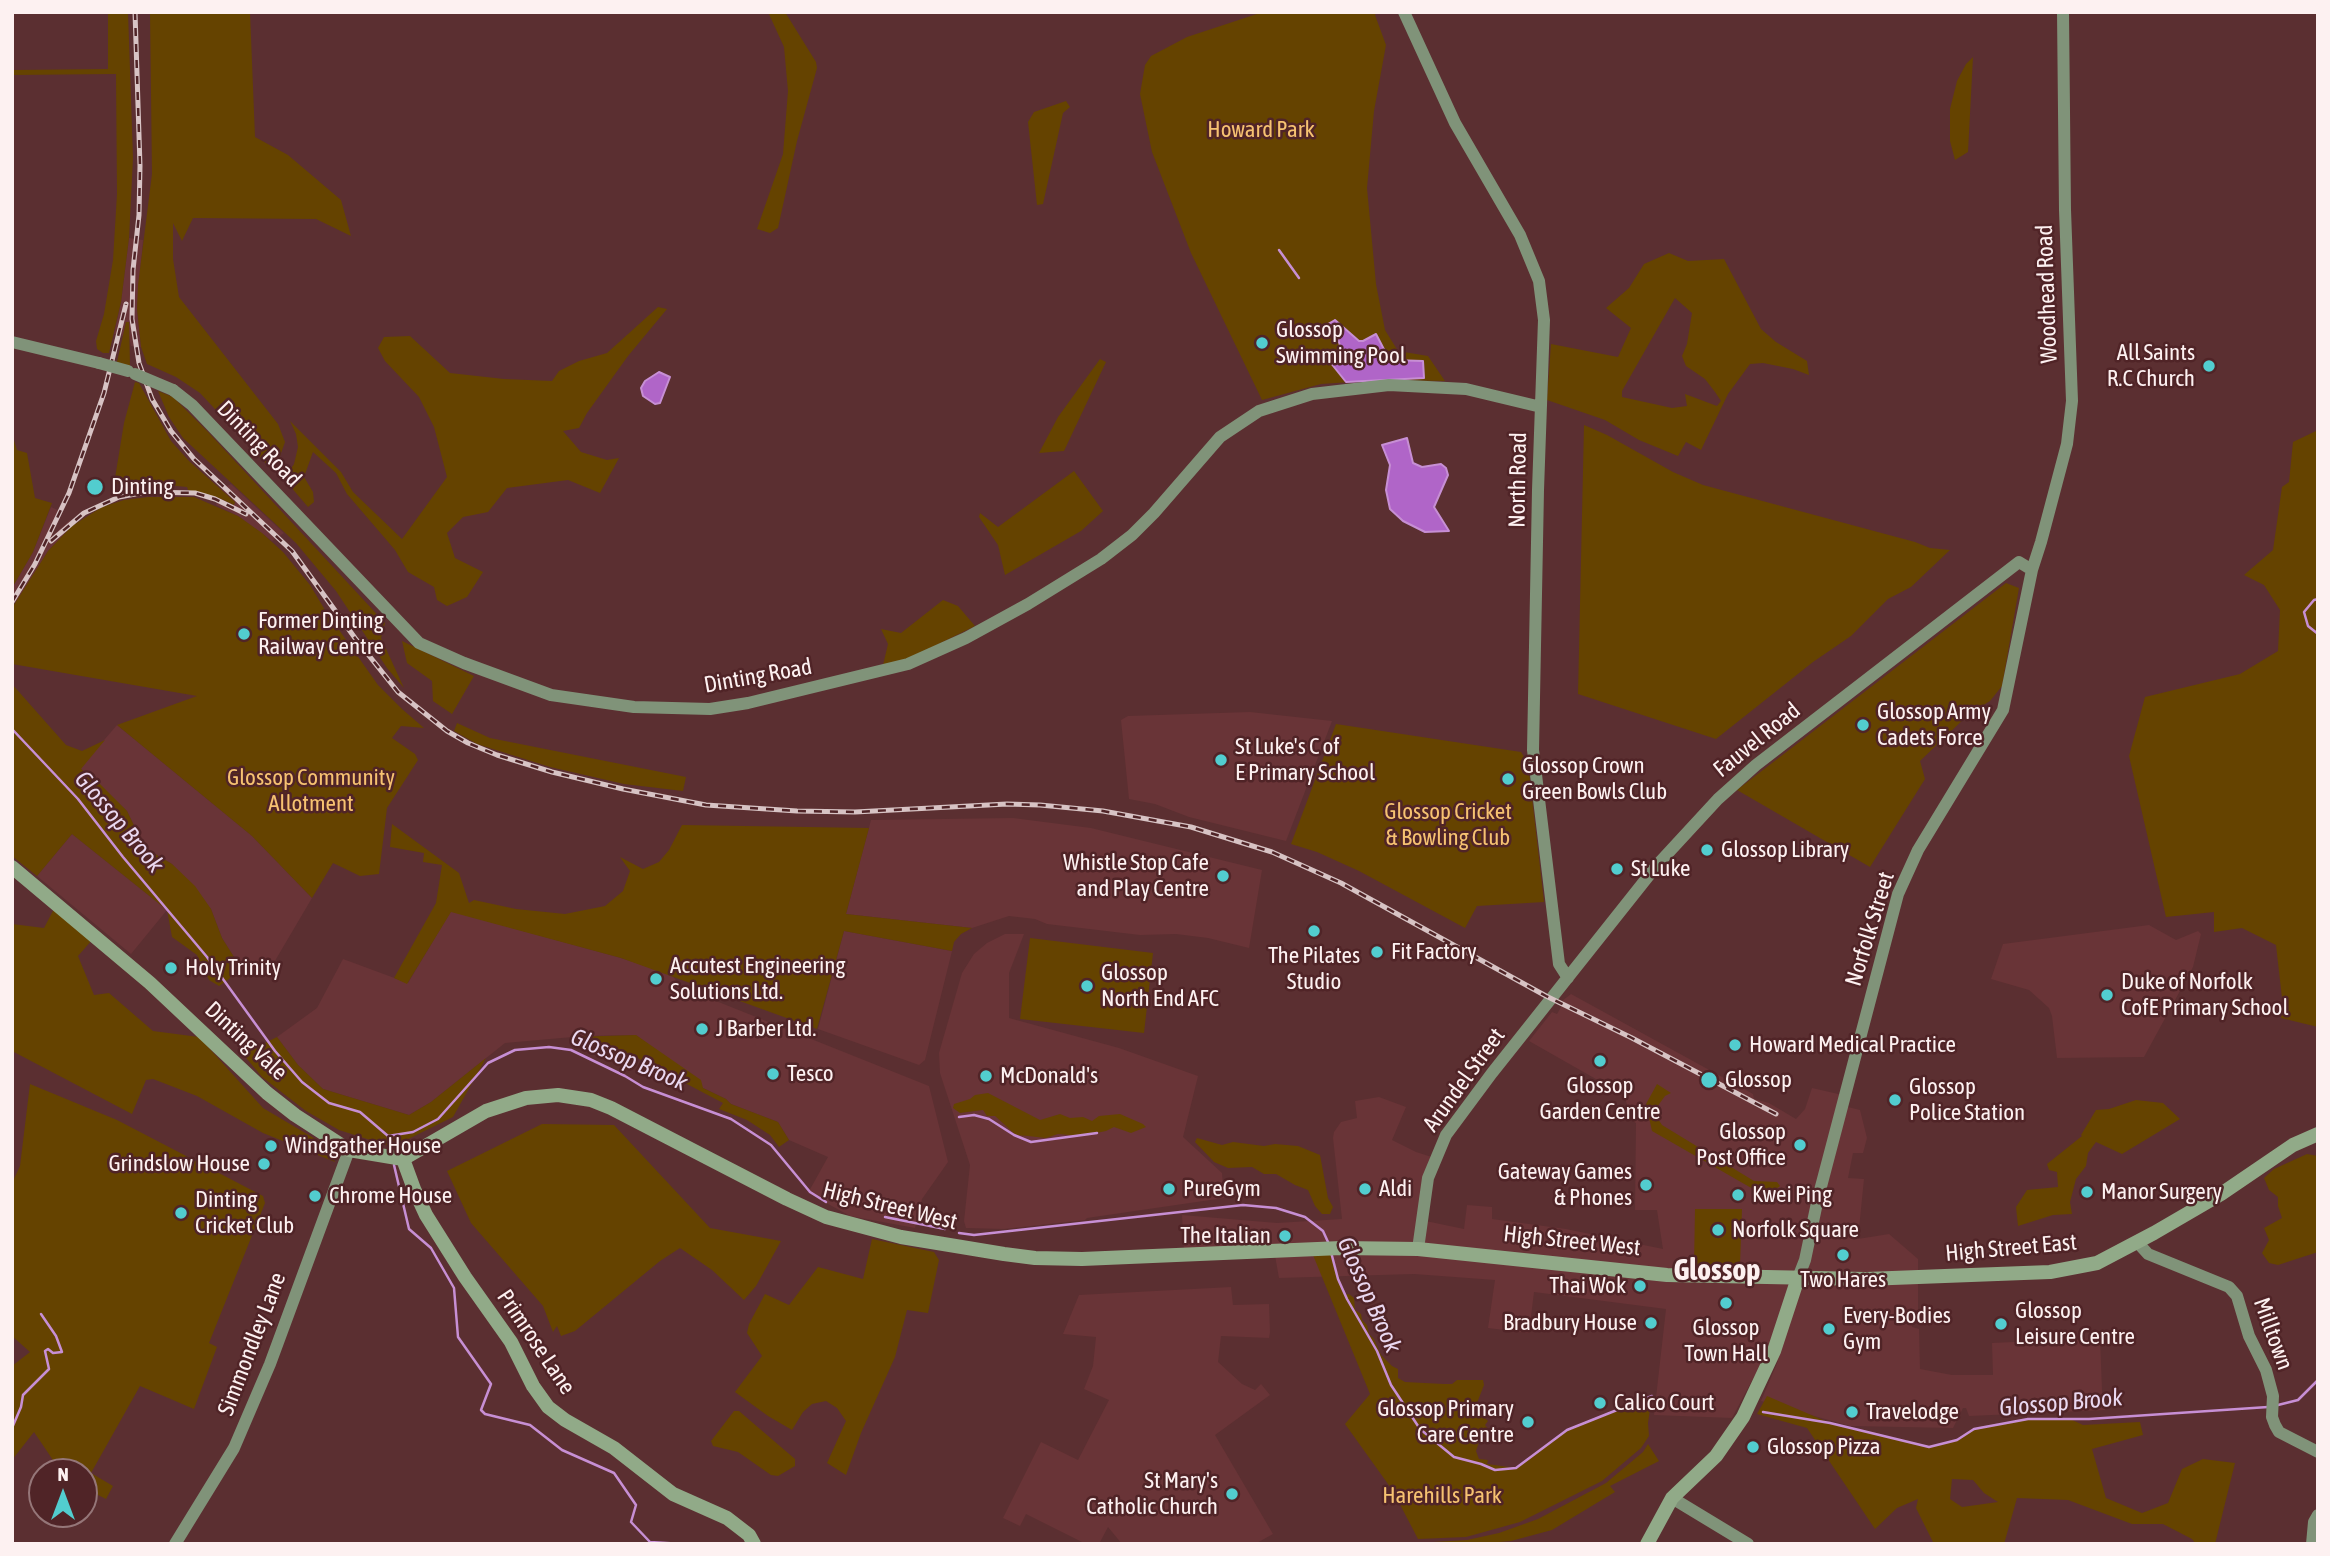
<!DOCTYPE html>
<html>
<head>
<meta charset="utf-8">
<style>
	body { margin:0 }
	#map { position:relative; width:2330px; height:1556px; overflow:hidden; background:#5b2f31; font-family:"Asap Condensed",sans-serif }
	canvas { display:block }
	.frame { position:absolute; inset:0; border:14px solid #fdf1f1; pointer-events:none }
	.north { position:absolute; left:28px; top:1458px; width:70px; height:70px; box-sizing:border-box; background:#502427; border:2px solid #957678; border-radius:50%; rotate:0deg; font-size:19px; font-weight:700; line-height:28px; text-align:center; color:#fdf1f1 }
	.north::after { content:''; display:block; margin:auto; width:24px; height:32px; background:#52cdcf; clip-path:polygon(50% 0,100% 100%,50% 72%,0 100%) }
</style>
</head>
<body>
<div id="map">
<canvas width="2330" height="1556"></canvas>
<div class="frame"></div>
<div class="north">N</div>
</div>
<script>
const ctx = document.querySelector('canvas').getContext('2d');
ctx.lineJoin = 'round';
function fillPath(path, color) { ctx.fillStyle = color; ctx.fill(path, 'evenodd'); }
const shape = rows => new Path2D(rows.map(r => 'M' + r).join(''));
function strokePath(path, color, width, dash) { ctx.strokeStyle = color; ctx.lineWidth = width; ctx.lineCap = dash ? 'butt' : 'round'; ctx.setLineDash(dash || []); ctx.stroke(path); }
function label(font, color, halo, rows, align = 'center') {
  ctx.font = font + ' "Asap Condensed",sans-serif'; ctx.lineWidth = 5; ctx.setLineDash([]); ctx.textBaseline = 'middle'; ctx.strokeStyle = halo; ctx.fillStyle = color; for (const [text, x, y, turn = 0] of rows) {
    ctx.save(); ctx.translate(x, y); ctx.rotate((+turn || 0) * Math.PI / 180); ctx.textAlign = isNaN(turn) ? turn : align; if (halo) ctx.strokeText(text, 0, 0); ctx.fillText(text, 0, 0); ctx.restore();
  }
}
fillPath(shape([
	[129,238,143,240,137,309,141,347,131,346,126,322,123,336,114,334,121,302],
	[231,484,284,533,272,541,238,516,216,505,219,498,234,505,235,502,221,489],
	[51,507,62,512,51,537,70,520,74,524,48,551,17,601,12,597,12,588,33,552],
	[1250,712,1332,721,1286,841,1189,817,1155,804,1129,799,1121,720,1128,716],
	[117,725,252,836,312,898,269,971,234,973,239,965,222,938,211,909,172,864,145,848,127,811,80,768],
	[1013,818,1091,828,1262,870,1249,948,1208,938,1176,934,1140,935,1047,924,1035,919,1009,916,972,928,846,914,871,820],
	[72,834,167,910,131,954,37,876],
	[451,911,621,958,672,975,681,987,929,1086,948,1162,922,1199,915,1228,850,1216,808,1193,828,1157,789,1140,778,1122,731,1104,726,1099,703,1088,636,1035,584,1036,505,1043,431,1102,409,1115,323,1089,298,1065,277,1037,317,1008,343,959,408,983],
	[2149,925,2176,940,2198,931,2201,934,2193,967,2144,1057,2057,1058,2052,1016,2049,1008,2029,990,1991,979,2003,944],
	[844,931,952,951,925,1060,919,1065,818,1029],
	[1005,934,1024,934,1009,973,1009,1018,1119,1048,1198,1076,1183,1137,1222,1173,1224,1198,1087,1218,1085,1220,1004,1229,966,1228,964,1221,970,1165,940,1073,939,1053,962,973,974,954,987,943],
	[1571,994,1753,1094,1754,1099,1769,1103,1796,1119,1805,1109,1812,1088,1847,1096,1844,1106,1860,1110,1867,1138,1863,1153,1853,1153,1848,1178,1864,1179,1858,1239,1889,1234,1918,1259,1918,1310,1911,1311,1912,1327,1919,1329,1920,1369,1952,1375,1993,1375,1992,1343,2100,1338,2102,1390,2105,1410,1969,1416,1966,1408,1963,1408,1953,1428,1850,1426,1761,1401,1778,1361,1765,1356,1732,1418,1654,1415,1666,1309,1534,1292,1529,1333,1488,1328,1495,1280,1414,1274,1279,1278,1274,1250,1184,1252,1182,1215,1277,1223,1342,1219,1333,1138,1334,1132,1341,1122,1357,1118,1355,1101,1379,1097,1406,1107,1392,1140,1416,1152,1435,1158,1421,1220,1464,1229,1467,1205,1492,1207,1492,1219,1566,1229,1663,1249,1657,1210,1635,1210,1636,1123,1628,1118,1630,1114,1624,1095,1529,1041,1552,1012,1557,1014,1564,1002,1562,1001],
	[1231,1287,1233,1305,1269,1304,1270,1332,1269,1338,1221,1336,1218,1362,1242,1384,1255,1390,1261,1384,1270,1395,1215,1435,1273,1534,1255,1544,1122,1544,1108,1527,1099,1544,1086,1544,1026,1514,1020,1526,1003,1518,1041,1442,1078,1460,1109,1400,1084,1389,1093,1366,1096,1337,1063,1334,1079,1295]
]), '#693437');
fillPath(shape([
	[108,12,128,12,133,158,129,238,121,302,109,353,103,353,97,349,96,341,104,314,113,260,117,194,116,74,12,75,12,70,108,69],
	[150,12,250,12,255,137,288,155,341,200,351,236,316,219,193,218,182,241,173,223,173,259,179,297,278,424,285,442,280,456,270,468,200,393,176,377,147,364,141,347,137,309,138,285,152,174],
	[768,12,785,12,816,62,817,68,797,141,778,228,770,233,757,229,783,154,788,91,784,47],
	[1263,12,1377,12,1375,15,1386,45,1374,111,1367,188,1376,284,1385,330,1398,351,1428,356,1445,381,1379,380,1321,384,1262,400,1191,253,1152,152,1140,94,1145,65,1151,56,1187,37],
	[1973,57,1968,152,1955,160,1950,141,1950,109,1957,81,1966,64],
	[1066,101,1070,107,1063,113,1043,204,1037,205,1028,122,1034,112],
	[1669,253,1688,261,1724,259,1761,329,1776,342,1807,361,1809,375,1793,369,1763,363,1750,364,1728,394,1701,450,1686,442,1678,456,1639,440,1605,420,1547,400,1551,344,1618,357,1631,328,1606,308,1629,288,1644,264],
	[1675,298,1692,313,1687,344,1682,356,1686,366,1705,379,1715,392,1721,401,1717,406,1685,394,1687,406,1672,408,1622,397,1622,391],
	[658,307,667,309,628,356,587,413,579,428,563,431,581,452,607,460,619,458,600,493,568,480,507,488,488,512,463,517,447,533,455,558,483,572,467,597,447,606,437,600,434,587,408,572,395,550,347,494,336,473,313,452,304,477,313,492,314,502,308,507,284,479,294,464,298,447,296,434,290,421,341,472,353,492,402,539,447,477,434,427,419,397,385,361,378,348,384,337,410,336,450,373,504,379,552,381,559,371,579,361,607,353],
	[126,322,129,322,130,366,117,362],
	[1100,359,1106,362,1064,451,1039,453,1058,417],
	[135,382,139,383,171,441,189,461,235,502,234,505,219,498,188,490,187,487,167,485,125,489,124,483,114,484,124,423],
	[158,391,173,397,208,432,385,623,381,638,404,688,387,668,336,591,296,543,183,438,169,417],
	[1584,425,1607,435,1673,472,1703,485,1915,542,1930,548,1950,550,1911,587,1888,599,1851,636,1813,662,1716,739,1578,694],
	[2318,430,2318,1027,2281,1018,2283,1007,2276,945,2242,928,2214,932,2214,912,2166,917,2129,756,2145,697,2240,674,2278,651,2280,610,2264,585,2244,575,2273,550,2282,487,2289,482,2293,442],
	[12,434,17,450,27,453,35,498,52,503,33,552,12,588],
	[1074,471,1103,511,1081,531,1005,575,998,545,979,517,980,513,998,527],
	[148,497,194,497,238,516,262,533,283,552,310,585,325,610,378,685,402,709,424,728,401,726,392,738,415,754,418,760,387,808,379,874,360,876,333,863,312,898,252,836,117,725,197,696,12,664,12,608,48,551,72,526,102,507,124,500],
	[2006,583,2019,588,2002,686,1990,701,1969,714,1920,761,1925,779,1870,867,1737,790],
	[943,600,958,606,975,626,908,659,883,665,888,644,881,629,901,633],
	[402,641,474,676,452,714,433,701,432,681,407,663],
	[12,684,66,745,82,751,105,740,81,769,99,783,127,811,145,848,172,864,195,886,211,909,222,938,239,965,229,979,219,986,209,980,197,955,172,937,167,910,72,834,37,876,12,856],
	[457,723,490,738,686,777,683,791,624,784,550,767,477,744,454,731],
	[1336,724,1521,752,1528,763,1544,902,1477,906,1465,928,1359,871,1317,852,1291,844],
	[392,824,459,873,469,903,474,900,516,909,565,914,605,906,623,891,630,871,620,857,643,869,659,862,669,850,682,825,869,828,846,914,972,928,961,934,954,942,952,951,844,931,817,1029,621,958,451,912,407,984,394,978,436,903,442,865,423,862,424,853,390,847],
	[55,907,93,939,78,956,94,995,109,993,153,1031,199,1037,263,1108,329,1147,335,1162,263,1133,197,1096,153,1079,146,1080,132,1114,12,1051,12,924,44,928],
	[1030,938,1153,953,1144,1033,1020,1019],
	[636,1035,701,1080,703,1088,726,1099,731,1104,778,1122,789,1140,779,1147,770,1135,747,1120,719,1109,723,1103,628,1053,600,1055,570,1037],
	[277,1037,298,1065,323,1089,409,1115,431,1102,486,1058,453,1117,392,1147,339,1130,306,1111,262,1077,243,1054],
	[30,1084,117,1120,263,1196,265,1203,209,1343,217,1347,194,1409,140,1386,91,1473,113,1486,106,1499,84,1488,84,1472,61,1472,34,1432,12,1460,12,1366,30,1352,12,1336,12,1183,20,1166],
	[1657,1084,1671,1093,1665,1096,1657,1107,1658,1119,1662,1125,1754,1181,1777,1182,1780,1186,1767,1196,1760,1193,1652,1131,1646,1104],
	[988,1093,1040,1120,1060,1114,1070,1118,1083,1117,1092,1121,1099,1116,1120,1114,1143,1124,1146,1127,1131,1133,1114,1127,1106,1131,1081,1136,1058,1134,1046,1138,1028,1136,1016,1135,995,1116,987,1116,983,1110,960,1113,953,1108,954,1104,970,1099,975,1095],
	[2136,1100,2163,1103,2180,1119,2122,1154,2096,1142,2088,1153,2086,1166,2076,1179,2070,1202,2072,1214,2053,1215,2018,1226,2016,1207,2027,1190,2058,1187,2057,1172,2049,1170,2047,1164,2082,1136,2081,1135,2096,1110,2109,1109],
	[542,1124,614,1125,710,1228,781,1241,756,1286,744,1300,712,1270,680,1248,660,1261,575,1331,561,1336,557,1326,553,1332,543,1306,471,1223,447,1171],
	[1197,1138,1222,1145,1233,1142,1264,1146,1275,1144,1298,1146,1320,1155,1328,1198,1333,1207,1330,1214,1322,1214,1315,1206,1308,1190,1295,1185,1276,1174,1264,1174,1252,1167,1228,1168,1214,1162,1195,1142],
	[2307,1154,2318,1156,2318,1252,2278,1265,2269,1263,2262,1253,2269,1240,2264,1228,2282,1218,2278,1206,2278,1197,2269,1190,2264,1178,2274,1169],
	[1695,1209,1742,1209,1740,1265,1694,1265],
	[872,1239,934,1252,939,1260,928,1313,907,1310,895,1357,861,1433,846,1475,827,1463,846,1421,837,1408,826,1401,812,1404,803,1412,792,1430,768,1416,735,1392,762,1356,747,1333,749,1324,765,1294,789,1305,818,1267,863,1279],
	[1331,1254,1345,1295,1349,1294,1354,1298,1355,1310,1361,1314,1362,1320,1367,1325,1369,1334,1374,1339,1381,1355,1392,1366,1398,1369,1398,1378,1405,1382,1444,1384,1452,1384,1457,1380,1483,1380,1484,1385,1477,1403,1479,1413,1488,1421,1485,1425,1489,1430,1486,1438,1479,1442,1476,1451,1479,1459,1488,1460,1487,1464,1516,1468,1567,1430,1652,1396,1648,1423,1649,1436,1641,1448,1602,1481,1520,1522,1466,1537,1418,1539,1393,1491,1345,1424,1370,1394,1313,1255],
	[1767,1396,1830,1423,1929,1447,1957,1440,1974,1429,2028,1419,2070,1419,2083,1425,2140,1422,2143,1435,2092,1449,2106,1498,2142,1513,2168,1503,2182,1469,2203,1459,2235,1463,2215,1544,2196,1544,2192,1539,2163,1524,2132,1524,2068,1500,2017,1498,2004,1544,1934,1544,1916,1508,1918,1499,1897,1508,1875,1529,1807,1428,1757,1414],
	[1952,1479,1973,1480,1984,1493,1998,1502,1962,1507,1950,1499],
	[734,1411,739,1411,795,1459,795,1466,778,1476,771,1475,738,1452,713,1446,711,1441],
	[1648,1444,1659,1461,1610,1486,1615,1492,1552,1530,1511,1541,1477,1544,1433,1542,1467,1540,1499,1533,1538,1519,1606,1483,1643,1452]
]), '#654300');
const water = shape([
	[1335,320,1359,341,1363,341,1376,334,1389,359,1392,360,1423,361,1424,378,1346,382,1330,362,1341,357,1342,352,1338,339,1328,324,1335,320],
	[659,372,670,377,660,403,655,404,643,396,641,388,645,381,659,372],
	[1407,438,1413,463,1422,467,1441,464,1446,468,1448,475,1434,507,1449,531,1425,532,1403,521,1390,509,1386,490,1390,465,1382,445,1407,438]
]);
fillPath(water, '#b065c8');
strokePath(water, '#c78fd4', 2);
strokePath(shape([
	[1279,250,1299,278],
	[2318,599,2314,600,2304,612,2308,626,2318,634],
	[12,729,78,799,123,857,207,957,275,1051,302,1082,329,1103,360,1112,388,1136,413,1132,438,1119,488,1063,515,1050,549,1047,571,1050,625,1076,643,1087,731,1119,771,1145,810,1192,826,1202],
	[959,1117,974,1115,989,1119,1014,1135,1031,1142,1097,1133],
	[388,1137,391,1150],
	[394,1165,409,1229,431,1248,454,1288,458,1337,491,1384,481,1410,485,1414,530,1425,562,1450,614,1473,636,1505,631,1522,650,1542,683,1544],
	[885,1217,945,1229],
	[959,1233,974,1235,1243,1205,1276,1208,1305,1217,1323,1231,1328,1242],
	[1331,1252,1338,1279,1347,1299,1377,1351,1391,1385,1420,1429,1454,1457,1481,1464,1495,1470,1516,1468,1567,1430,1652,1396],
	[2278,1405,2298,1400,2318,1380],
	[1763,1412,1830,1423,1929,1447,1957,1440,1974,1429,2028,1419,2089,1419,2268,1407],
	[12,1428,21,1407,23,1395,49,1369,45,1351,48,1349,53,1353,62,1352,56,1336,41,1314]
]), '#c78fd4', 2.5);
strokePath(shape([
	[1404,12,1455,123,1520,235,1539,281,1544,320,1538,490,1533,750,1559,964,1568,978],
	[12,342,99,363],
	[173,390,192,405,419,643,464,663,551,695,634,707,710,709,748,703,908,664,966,638,1028,604,1101,559,1132,535,1154,513,1220,437,1259,411,1312,394,1389,385,1466,389,1541,407],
	[2138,1243,2148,1254,2229,1287,2237,1296,2249,1336,2266,1370,2273,1396,2272,1417,2275,1425,2279,1432,2318,1452],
	[1418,1249,1428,1178,1446,1135,1492,1073,1658,864,1718,799,1756,765,2019,562,2032,570],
	[1798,1278,1805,1260,1818,1198,1898,894,1918,850,2003,710,2032,570,2041,542,2067,444,2072,401,2065,210,2063,12],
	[1672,1498,1748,1544],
	[175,1544,234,1448,270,1364,349,1150],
	[2312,1544,2314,1522,2318,1515]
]), '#809379', 12);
strokePath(shape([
	[12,867,150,983,267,1093,295,1115,349,1150,403,1159],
	[403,1159,486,1111,526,1098,558,1095,591,1100,611,1108,787,1199,826,1217,901,1237,1004,1254,1035,1258,1082,1259,1341,1248,1418,1249,1667,1275,1866,1279,2050,1272,2097,1263,2154,1233,2221,1194,2293,1145,2318,1134],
	[403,1159,414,1189,426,1215,465,1277,511,1342,533,1386,548,1407,565,1420,614,1448,673,1494,727,1518,749,1535,754,1544],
	[1647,1544,1672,1498,1716,1456,1743,1417,1774,1351,1798,1278]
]), '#91aa88', 14);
const rail = shape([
	[135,12,140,166,139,215,133,270,132,319,139,363,152,399,171,431,194,459,292,551,355,638,398,692,447,731,468,743,497,755,552,772,623,789,706,805,797,811,855,812,1007,804,1040,805,1103,811,1191,827,1272,852,1341,883,1546,996,1632,1038,1776,1114],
	[51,541,84,513,119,497,146,492,195,493,215,499,246,514],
	[12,602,35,564,69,493,104,393,126,304]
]);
strokePath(rail, '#d7c3c4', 5);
strokePath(rail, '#502427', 2.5, [8]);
strokePath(shape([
	[99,363,128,371],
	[135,374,173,390]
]), '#809379', 12);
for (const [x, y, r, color] of [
	[1262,343,7,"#52cdcf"],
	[2209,366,7,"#52cdcf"],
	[95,487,9,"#52cdcf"],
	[244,634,7,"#52cdcf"],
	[1863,725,7,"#52cdcf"],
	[1221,760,7,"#52cdcf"],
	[1508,779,7,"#52cdcf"],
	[1707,850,7,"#52cdcf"],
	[1617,869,7,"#52cdcf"],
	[1223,876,7,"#52cdcf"],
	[1314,931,7,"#52cdcf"],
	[1377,952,7,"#52cdcf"],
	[171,968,7,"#52cdcf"],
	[656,979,7,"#52cdcf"],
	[1087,986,7,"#52cdcf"],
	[2107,995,7,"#52cdcf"],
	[702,1029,7,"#52cdcf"],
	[1735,1045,7,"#52cdcf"],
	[1600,1061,7,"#52cdcf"],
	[773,1074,7,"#52cdcf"],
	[986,1076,7,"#52cdcf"],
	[1709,1080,9,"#52cdcf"],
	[1895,1100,7,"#52cdcf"],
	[1800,1145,7,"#52cdcf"],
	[271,1146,7,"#52cdcf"],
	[264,1164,7,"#52cdcf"],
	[1646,1185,7,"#52cdcf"],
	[1169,1189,7,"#52cdcf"],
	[1365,1189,7,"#52cdcf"],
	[2087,1192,7,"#52cdcf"],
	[1738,1195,7,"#52cdcf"],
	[315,1196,7,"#52cdcf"],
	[181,1213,7,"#52cdcf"],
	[1718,1230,7,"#52cdcf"],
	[1285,1236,7,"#52cdcf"],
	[1843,1255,7,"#52cdcf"],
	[1640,1286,7,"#52cdcf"],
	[1726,1303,7,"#52cdcf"],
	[1651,1323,7,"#52cdcf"],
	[2001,1324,7,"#52cdcf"],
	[1829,1329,7,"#52cdcf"],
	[1600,1403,7,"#52cdcf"],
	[1852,1412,7,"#52cdcf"],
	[1528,1422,7,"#52cdcf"],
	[1753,1447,7,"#52cdcf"],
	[1232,1494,7,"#52cdcf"]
]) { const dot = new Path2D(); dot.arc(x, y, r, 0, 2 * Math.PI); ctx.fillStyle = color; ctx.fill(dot); strokePath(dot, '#502427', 2.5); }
label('23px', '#f6c271', '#502427', [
	["Howard Park",1261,130],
	["Glossop Community",311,778],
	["Allotment",311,804],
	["Glossop Cricket",1448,812],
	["& Bowling Club",1448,838],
	["Harehills Park",1442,1496]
]);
label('23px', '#fdf1f1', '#502427', [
	["Woodhead Road",2047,294,-92],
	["Dinting Road",259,444,46],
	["North Road",1518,480,-89],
	["Dinting Road",758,676,-10],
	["Fauvel Road",1757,740,-39],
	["Norfolk Street",1870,929,-73],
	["Dinting Vale",246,1041,43],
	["Arundel Street",1464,1080,-54],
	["High Street West",890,1206,14],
	["High Street West",1572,1241,6],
	["High Street East",2011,1248,-5],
	["Milltown",2273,1334,70],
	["Primrose Lane",536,1342,56],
	["Simmondley Lane",252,1344,-69]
]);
label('23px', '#fdf1f1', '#502427', [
	["Glossop",1276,330],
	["Swimming Pool",1276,356],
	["All Saints",2195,353,"right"],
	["R.C Church",2195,379,"right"],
	["Dinting",111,487],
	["Former Dinting",258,621],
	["Railway Centre",258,647],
	["Glossop Army",1877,712],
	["Cadets Force",1877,738],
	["St Luke's C of",1235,747],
	["E Primary School",1235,773],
	["Glossop Crown",1522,766],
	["Green Bowls Club",1522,792],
	["Glossop Library",1721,850],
	["Whistle Stop Cafe",1209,863,"right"],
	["and Play Centre",1209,889,"right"],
	["St Luke",1631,869],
	["Fit Factory",1391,952],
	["The Pilates",1314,956,"center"],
	["Studio",1314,982,"center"],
	["Accutest Engineering",670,966],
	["Solutions Ltd.",670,992],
	["Holy Trinity",185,968],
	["Glossop",1101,973],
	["North End AFC",1101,999],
	["Duke of Norfolk",2121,982],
	["CofE Primary School",2121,1008],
	["J Barber Ltd.",716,1029],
	["Howard Medical Practice",1749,1045],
	["Tesco",787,1074],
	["McDonald's",1000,1076],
	["Glossop",1725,1080],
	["Glossop",1600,1086,"center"],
	["Garden Centre",1600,1112,"center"],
	["Glossop",1909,1087],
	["Police Station",1909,1113],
	["Glossop",1786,1132,"right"],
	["Post Office",1786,1158,"right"],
	["Windgather House",285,1146],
	["Grindslow House",250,1164,"right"],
	["Gateway Games",1632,1172,"right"],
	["& Phones",1632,1198,"right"],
	["PureGym",1183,1189],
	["Aldi",1379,1189],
	["Manor Surgery",2101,1192],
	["Kwei Ping",1752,1195],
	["Chrome House",329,1196],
	["Dinting",195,1200],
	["Cricket Club",195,1226],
	["Norfolk Square",1732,1230],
	["The Italian",1271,1236,"right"],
	["Two Hares",1843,1280,"center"],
	["Thai Wok",1626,1286,"right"],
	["Glossop",2015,1311],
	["Leisure Centre",2015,1337],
	["Every-Bodies",1843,1316],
	["Gym",1843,1342],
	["Bradbury House",1637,1323,"right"],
	["Glossop",1726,1328,"center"],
	["Town Hall",1726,1354,"center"],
	["Calico Court",1614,1403],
	["Glossop Primary",1514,1409,"right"],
	["Care Centre",1514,1435,"right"],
	["Travelodge",1866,1412],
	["Glossop Pizza",1767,1447],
	["St Mary's",1218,1481,"right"],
	["Catholic Church",1218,1507,"right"]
], 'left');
label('italic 24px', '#ead8f0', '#502427', [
	["Glossop Brook",119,822,50],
	["Glossop Brook",629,1060,23],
	["Glossop Brook",1369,1295,66],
	["Glossop Brook",2061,1403,-5]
]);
label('bold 30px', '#fdf1f1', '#502427', [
	["Glossop",1717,1271]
]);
</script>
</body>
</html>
